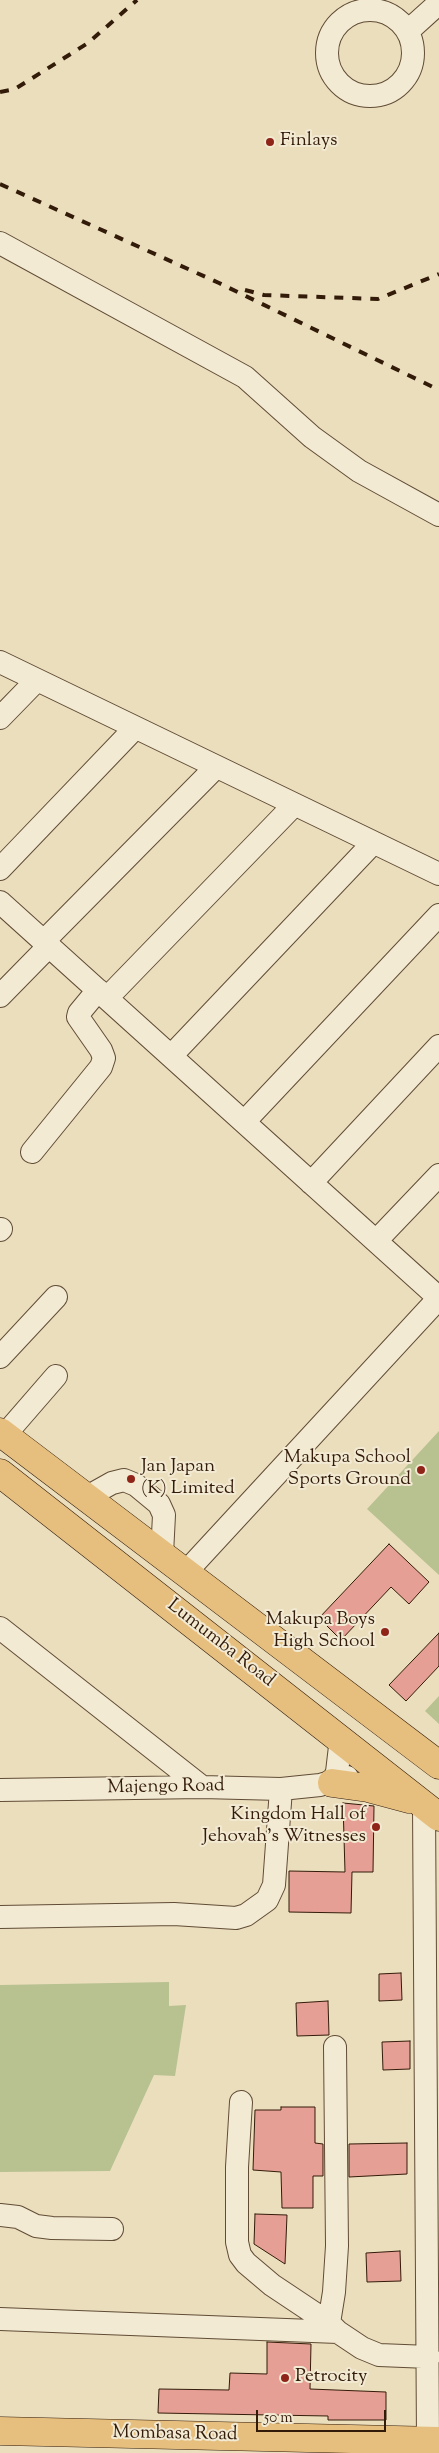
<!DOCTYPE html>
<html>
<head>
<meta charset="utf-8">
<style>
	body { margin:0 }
	#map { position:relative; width:439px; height:2453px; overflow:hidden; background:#ebdebc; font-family:"Sorts Mill Goudy",serif }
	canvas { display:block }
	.scale { position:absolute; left:256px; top:2410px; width:130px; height:22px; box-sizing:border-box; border:2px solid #331b0a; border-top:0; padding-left:6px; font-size:15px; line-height:18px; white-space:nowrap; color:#331b0a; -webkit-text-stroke:4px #f2ead3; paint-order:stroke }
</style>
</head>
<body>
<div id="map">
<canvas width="439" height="2453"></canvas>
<div class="scale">50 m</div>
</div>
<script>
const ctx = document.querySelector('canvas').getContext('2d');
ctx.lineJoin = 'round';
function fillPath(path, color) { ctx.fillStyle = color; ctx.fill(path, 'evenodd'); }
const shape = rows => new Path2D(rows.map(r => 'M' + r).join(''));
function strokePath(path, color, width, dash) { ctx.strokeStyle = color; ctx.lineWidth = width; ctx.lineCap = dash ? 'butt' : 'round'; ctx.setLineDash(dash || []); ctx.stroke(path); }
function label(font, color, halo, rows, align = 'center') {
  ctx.font = font + ' "Sorts Mill Goudy",serif'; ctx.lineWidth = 4; ctx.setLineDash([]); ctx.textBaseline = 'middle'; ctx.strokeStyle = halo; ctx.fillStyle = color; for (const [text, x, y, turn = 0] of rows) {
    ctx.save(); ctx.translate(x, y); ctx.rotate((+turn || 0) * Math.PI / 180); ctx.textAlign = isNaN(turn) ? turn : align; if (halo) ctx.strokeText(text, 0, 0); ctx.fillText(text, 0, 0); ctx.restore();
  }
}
fillPath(shape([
	[439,1431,439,1575,367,1509],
	[439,1696,439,1724,425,1711],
	[169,1982,169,2006,186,2005,175,2076,154,2075,110,2171,0,2172,0,1985]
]), '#b8c190');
const building = shape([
	[389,1544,429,1582,409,1604,391,1587,341,1640,319,1618,389,1544],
	[439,1633,439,1666,406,1701,389,1685,439,1633],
	[343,1803,374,1806,373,1872,352,1872,351,1913,289,1912,289,1871,345,1872,343,1803],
	[401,1973,402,2000,379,2001,379,1974,401,1973],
	[328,2001,329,2035,297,2036,296,2003,328,2001],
	[410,2041,410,2069,383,2070,382,2042,410,2041],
	[281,2107,315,2107,315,2143,323,2144,323,2176,313,2176,313,2208,282,2208,281,2172,253,2170,255,2110,281,2110,281,2107],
	[407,2143,407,2174,349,2177,349,2144,407,2143],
	[255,2214,287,2215,285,2264,254,2244,255,2214],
	[400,2251,401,2281,367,2282,366,2253,400,2251],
	[267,2342,311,2344,310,2389,386,2392,386,2420,328,2420,328,2416,158,2413,159,2389,229,2390,230,2373,267,2374,267,2342]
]);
fillPath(building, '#e69f94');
strokePath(building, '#331b0a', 1);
const minor = shape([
	'327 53a43 43 0 1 1 86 0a43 43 0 1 1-86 0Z',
	[408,31,439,3],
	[0,243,245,377,312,437,359,471,439,515],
	[0,662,439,874],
	[0,718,36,681],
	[0,869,135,728],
	[0,902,439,1298],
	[44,941,216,767],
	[0,996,49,946],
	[107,998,294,805],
	[171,1056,373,843],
	[244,1122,439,915],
	[32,1152,101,1067,104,1058,101,1050,78,1017,79,1013,98,990],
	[311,1183,439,1046],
	[0,1230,1,1229],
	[376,1241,439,1175],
	[0,1357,56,1297],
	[4,1436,56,1376],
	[87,1497,112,1483,124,1480,136,1485,159,1504,164,1515,162,1554],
	[186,1572,439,1298],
	[0,1628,202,1787],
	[332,1783,337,1772,341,1738],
	[0,1790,202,1787,281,1789,320,1785,347,1777],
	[424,1805,428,2441],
	[0,1917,174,1914,236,1918,246,1915,267,1900,274,1885,281,1789],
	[241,2102,237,2167,237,2242,240,2255,246,2263,272,2285,329,2323,338,2332],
	[0,2215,18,2217,36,2226,52,2228,112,2229],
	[0,2319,338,2332,362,2348,379,2355,429,2357],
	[329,2323,334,2292,337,2246,335,2047]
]);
const major = shape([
	[0,1432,439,1765],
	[0,1473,439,1817],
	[332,1783,368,1788,409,1799]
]);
const highway = shape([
	[0,2431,439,2441]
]);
strokePath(minor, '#614c36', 24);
strokePath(major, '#331b0a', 29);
strokePath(highway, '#331b0a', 29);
strokePath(minor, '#f2ead3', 22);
strokePath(major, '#e6bf7e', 28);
strokePath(highway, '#e6bf7e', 28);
strokePath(shape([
	[0,92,15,89,88,43,137,0],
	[0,184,219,283,439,390],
	[245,290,264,295,378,299,439,274]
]), '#331b0a', 4, [9, 9]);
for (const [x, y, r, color] of [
	[270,142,5,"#8f2418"],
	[421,1470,5,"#8f2418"],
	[131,1479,5,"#8f2418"],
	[385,1632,5,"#8f2418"],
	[376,1827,5,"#8f2418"],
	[285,2378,5,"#8f2418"]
]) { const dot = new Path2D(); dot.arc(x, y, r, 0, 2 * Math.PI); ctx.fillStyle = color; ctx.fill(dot); strokePath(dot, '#f2ead3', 2); }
label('19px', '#331b0a', '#f2ead3', [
	["Finlays",280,142],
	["Makupa School",411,1459,"right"],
	["Sports Ground",411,1481,"right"],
	["Jan Japan",141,1468],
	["(K) Limited",141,1490],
	["Makupa Boys",375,1621,"right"],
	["High School",375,1643,"right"],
	["Kingdom Hall of",366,1816,"right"],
	["Jehovah's Witnesses",366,1838,"right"],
	["Petrocity",295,2378]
], 'left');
label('19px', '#331b0a', '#f2ead3', [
	["Lumumba Road",220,1644,38],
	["Majengo Road",166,1788,-1],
	["Mombasa Road",175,2435,1]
]);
</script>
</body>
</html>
